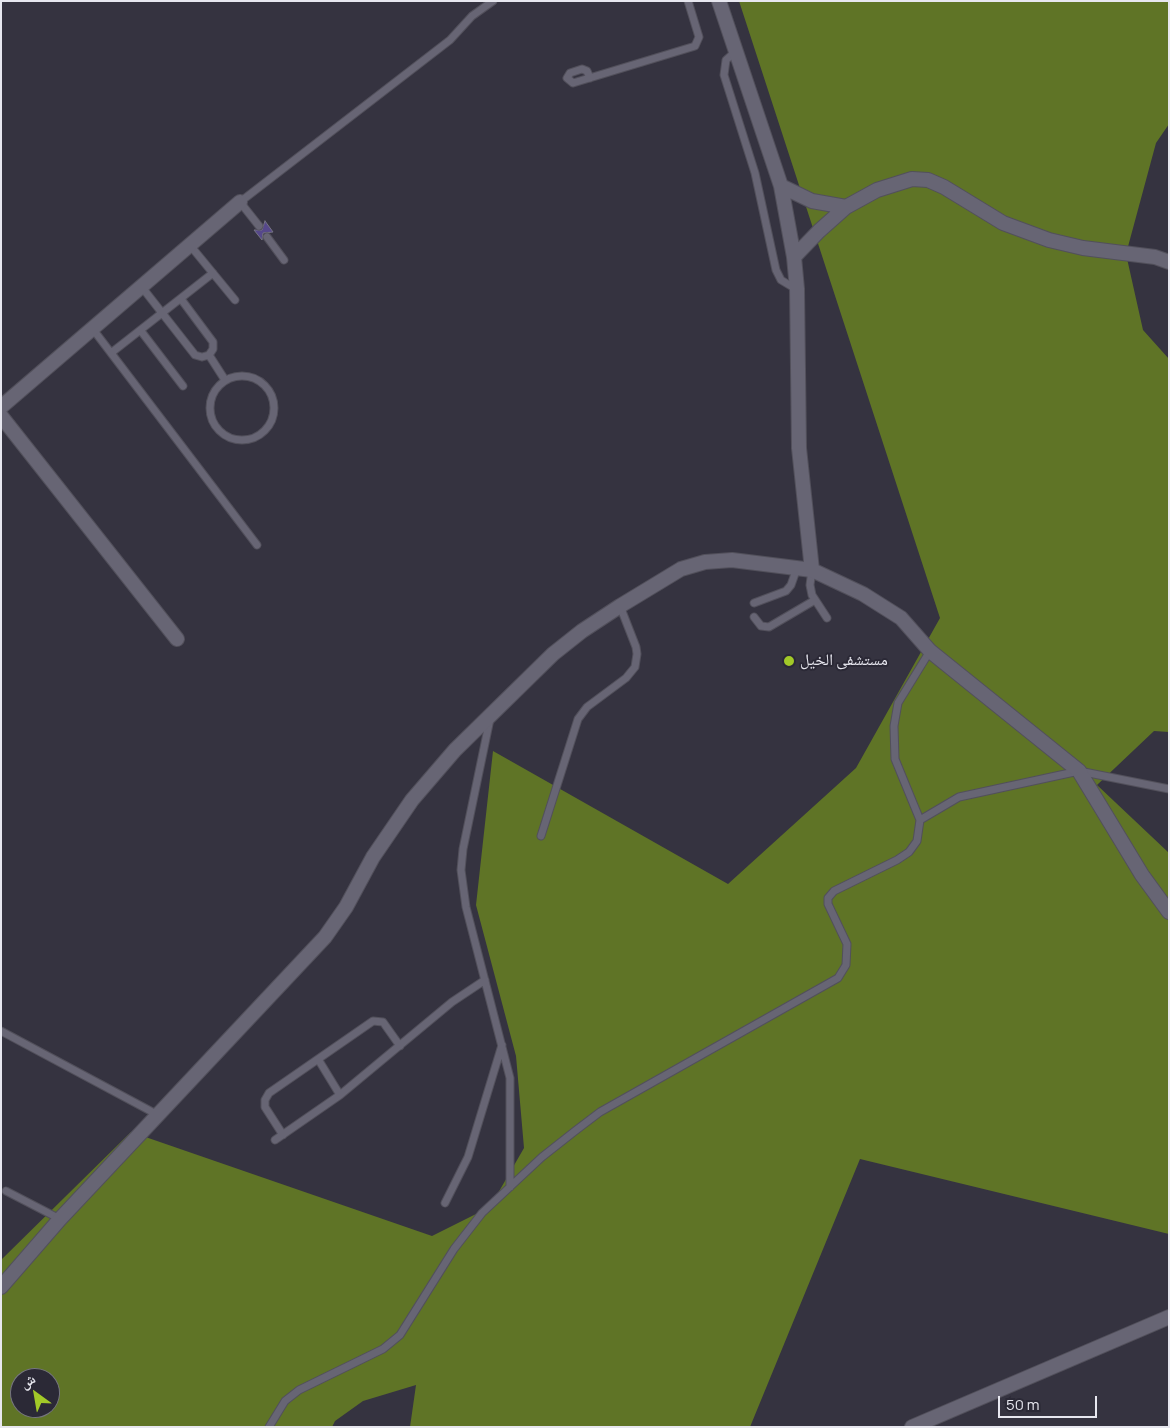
<!DOCTYPE html>
<html>
<head>
<meta charset="utf-8">
<style>
	body { margin:0 }
	#map { position:relative; width:1170px; height:1428px; overflow:hidden; background:#353340; font-family:Manrope,"Noto Naskh Arabic",sans-serif }
	canvas { display:block }
	.frame { position:absolute; inset:0; border:2px solid #e7e7ef; pointer-events:none }
	.north { position:absolute; left:10px; top:1368px; width:50px; height:50px; box-sizing:border-box; background:#2b2936; border:1px solid #767580; border-radius:50%; rotate:328deg; font-size:14px; font-weight:700; line-height:20px; text-align:center; color:#e7e7ef }
	.north::after { content:''; display:block; margin:auto; width:18px; height:22px; background:#a2c928; clip-path:polygon(50% 0,100% 100%,50% 72%,0 100%) }
	.scale { position:absolute; left:998px; top:1396px; width:99px; height:22px; box-sizing:border-box; border:2px solid #e7e7ef; border-top:0; padding-left:6px; font-size:15px; line-height:18px; white-space:nowrap; color:#e7e7ef; -webkit-text-stroke:4px #2b2936; paint-order:stroke }
</style>
</head>
<body>
<div id="map">
<canvas width="1170" height="1428"></canvas>
<div class="frame"></div>
<div class="north">ش</div>
<div class="scale">50 m</div>
</div>
<script>
const ctx = document.querySelector('canvas').getContext('2d');
ctx.lineJoin = 'round';
function fillPath(path, color) { ctx.fillStyle = color; ctx.fill(path, 'evenodd'); }
const shape = rows => new Path2D(rows.map(r => 'M' + r).join(''));
function strokePath(path, color, width, dash) { ctx.strokeStyle = color; ctx.lineWidth = width; ctx.lineCap = dash ? 'butt' : 'round'; ctx.setLineDash(dash || []); ctx.stroke(path); }
function label(font, color, halo, rows, align = 'center') {
  ctx.font = font + ' Manrope,"Noto Naskh Arabic",sans-serif'; ctx.lineWidth = 4; ctx.setLineDash([]); ctx.textBaseline = 'middle'; ctx.strokeStyle = halo; ctx.fillStyle = color; for (const [text, x, y, turn = 0] of rows) {
    ctx.save(); ctx.translate(x, y); ctx.rotate((+turn || 0) * Math.PI / 180); ctx.textAlign = isNaN(turn) ? turn : align; if (halo) ctx.strokeText(text, 0, 0); ctx.fillText(text, 0, 0); ctx.restore();
  }
}
fillPath(shape([
	[739,1,1169,1,1169,124,1156,143,1126,254,1143,330,1169,359,1169,732,1154,731,1097,785,1169,853,1169,1234,860,1159,750,1427,410,1427,416,1385,363,1401,335,1421,332,1427,1,1427,1,1260,131,1132,432,1236,490,1207,524,1148,516,1056,476,905,493,751,728,884,856,768,940,618],
	[20,1378,50,1378,50,1408,20,1408]
]), '#5f7426');
const building = shape([
	[265,221,273,232,263,233,262,240,254,230,262,230,265,221]
]);
fillPath(building, '#56488b');
strokePath(building, '#767483', 1);
const service = shape([
	[736,51,726,60,724,75,755,173,776,270,781,280,796,289],
	[590,78,587,71,582,69,570,73,567,78,573,83,692,47,695,46,699,37,688,1],
	[259,226,240,202,450,40,472,16,493,1],
	[267,237,284,260],
	[189,244,235,300],
	[141,286,195,355,202,357,209,355,213,349,213,342,181,299],
	[92,328,257,545],
	[141,331,183,386],
	[111,353,213,273],
	[209,355,225,380],
	'210 408a32 32 0 1 1 64 0a32 32 0 1 1-64 0Z',
	[812,570,810,585,812,595,827,618],
	[754,603,786,591,791,585,797,568],
	[754,617,761,626,769,627,815,600],
	[490,719,463,849,461,870,466,907,510,1078,510,1187],
	[920,820,959,797,1079,771,1169,789],
	[541,836,578,719,587,707,626,678,635,667,637,654,636,647,620,606],
	[1,1031,158,1115],
	[318,1059,340,1095],
	[283,1135,265,1107,265,1100,269,1093,373,1021,383,1022,400,1046],
	[275,1140,340,1095,452,1002,485,980],
	[6,1191,60,1219],
	[445,1203,468,1157,502,1045],
	[269,1427,285,1401,299,1390,383,1349,400,1335,454,1249,482,1213,542,1157,575,1131,600,1112,838,978,846,965,847,944,828,904,828,898,834,891,897,860,909,852,917,841,920,820,895,759,894,726,898,703,930,651]
]);
const minor = shape([
	[719,1,781,186,794,257,797,289,799,448,812,570],
	[781,186,812,201,846,207],
	[794,257,819,231,846,207,877,190,912,179,928,180,944,187,1003,223,1049,240,1083,248,1155,257,1169,262],
	[1,407,240,202],
	[1,416,177,639],
	[1,1287,60,1219,325,937,346,907,373,857,412,800,455,750,553,654,582,631,620,606,681,569,705,562,732,560,812,570,863,594,901,618,930,651,1079,771,1142,875,1169,912],
	[912,1427,1169,1317]
]);
strokePath(service, '#52505b', 9);
strokePath(minor, '#52505b', 16);
strokePath(service, '#676574', 7);
strokePath(minor, '#676574', 14);
for (const [x, y, r, color] of [
	[789,661,6,"#a2c928"]
]) { const dot = new Path2D(); dot.arc(x, y, r, 0, 2 * Math.PI); ctx.fillStyle = color; ctx.fill(dot); strokePath(dot, '#2b2936', 2); }
label('16px', '#e7e7ef', '#2b2936', [
	["مستشفى الخيل",800,661]
], 'left');
</script>
</body>
</html>
